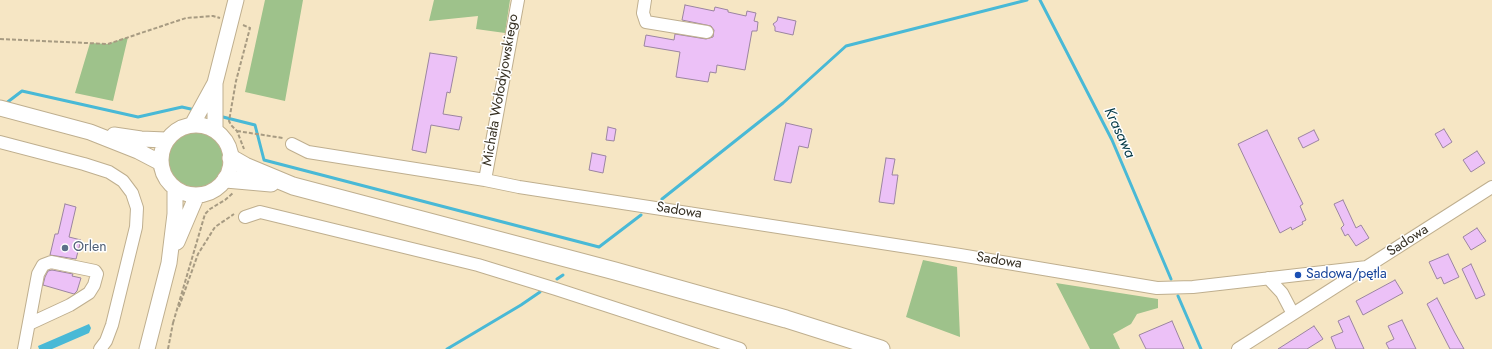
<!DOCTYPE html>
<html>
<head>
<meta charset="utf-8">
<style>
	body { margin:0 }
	canvas { display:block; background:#f6e6c4 }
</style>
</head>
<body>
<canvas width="1492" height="349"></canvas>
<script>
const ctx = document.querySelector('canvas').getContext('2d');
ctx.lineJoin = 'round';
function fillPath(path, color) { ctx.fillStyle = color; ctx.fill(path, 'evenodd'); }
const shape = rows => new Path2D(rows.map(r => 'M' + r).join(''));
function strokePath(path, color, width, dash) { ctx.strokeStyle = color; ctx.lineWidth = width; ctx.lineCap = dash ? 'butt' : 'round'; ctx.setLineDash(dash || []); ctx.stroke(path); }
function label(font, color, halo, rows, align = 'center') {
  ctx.font = font + ' Jost,sans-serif'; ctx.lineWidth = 3; ctx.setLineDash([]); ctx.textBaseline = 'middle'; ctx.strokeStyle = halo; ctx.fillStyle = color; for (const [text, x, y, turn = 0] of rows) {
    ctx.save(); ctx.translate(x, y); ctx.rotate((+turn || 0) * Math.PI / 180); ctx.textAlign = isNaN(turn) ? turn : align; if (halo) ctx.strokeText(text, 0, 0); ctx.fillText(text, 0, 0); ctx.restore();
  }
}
fillPath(shape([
	[265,0,303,0,285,101,245,92],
	[434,0,510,0,505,33,476,29,478,16,429,21],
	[128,37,113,101,75,93,90,43,108,44],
	'167 160a28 28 0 1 1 56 0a28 28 0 1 1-56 0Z',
	[923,260,957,267,960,337,906,317],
	[1056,283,1158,299,1158,308,1137,314,1131,324,1113,334,1120,349,1090,349]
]), '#9ec28b');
fillPath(shape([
	[89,324,91,328,89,333,52,349,39,349,38,346]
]), '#49b9d6');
strokePath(shape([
	[1040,0,1112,140,1171,279],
	[5,104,22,91,138,117,182,107,195,110],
	[219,116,255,125,264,160,599,247,641,215],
	[662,199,783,103,846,46,1027,0],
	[557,279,563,275],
	[1178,296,1201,349],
	[447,349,521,305,540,292]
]), '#49b9d6', 3);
const building = shape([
	[685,5,714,11,715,7,728,10,728,12,746,16,747,11,756,13,754,21,758,22,757,31,752,31,745,70,717,65,716,73,710,72,708,82,676,77,680,52,644,46,646,35,674,40,675,34,706,39,713,37,714,30,711,26,682,20,685,5],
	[778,17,796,21,793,35,775,31,775,27,773,24,777,21,778,17],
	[430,53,457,57,450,93,447,92,443,114,462,117,459,130,431,125,426,153,412,150,430,53],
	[786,123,812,129,808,148,799,146,791,183,774,180,786,123],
	[608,127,616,129,614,141,606,140,608,127],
	[1444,129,1452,142,1443,148,1435,134,1444,129],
	[1267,130,1303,204,1300,206,1306,220,1302,222,1303,224,1292,230,1291,227,1280,233,1238,144,1267,130],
	[1314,130,1319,140,1303,148,1298,138,1314,130],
	[1477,151,1485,163,1471,172,1463,160,1477,151],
	[592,153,606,156,603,173,589,170,592,153],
	[886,158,895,159,892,175,898,175,894,204,879,202,886,158],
	[1343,200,1356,228,1361,225,1369,238,1356,246,1348,234,1345,236,1341,228,1344,225,1334,204,1343,200],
	[65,204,76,207,69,237,81,240,76,259,50,255,55,234,58,234,65,204],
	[1477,228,1486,241,1471,250,1463,237,1477,228],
	[1448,254,1459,277,1444,284,1441,277,1437,279,1429,262,1448,254],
	[1471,264,1485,295,1476,299,1462,269,1471,264],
	[52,270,73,274,72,276,81,278,77,291,74,294,43,285,45,277,48,271,52,270],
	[1395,280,1403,293,1363,315,1356,301,1395,280],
	[1437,298,1455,333,1464,349,1450,349,1427,304,1437,298],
	[1349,316,1364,349,1336,349,1331,337,1343,332,1338,321,1349,316],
	[1402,320,1416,349,1389,349,1386,343,1394,339,1388,326,1402,320],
	[1172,321,1184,349,1146,349,1139,335,1172,321],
	[1314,326,1323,339,1307,349,1278,349,1314,326]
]);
fillPath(building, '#ecc1f7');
strokePath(building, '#9b85a0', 1);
const minor = shape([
	[645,0,643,13,646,22,707,32],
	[0,142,84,164,109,172,123,181,132,193,137,208,136,227,112,325,106,341,100,349],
	[292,144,308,152,485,180,519,187,960,255,1157,288,1193,287,1367,267],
	[485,180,518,0],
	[245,217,260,212,478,265,556,289,740,349],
	[1268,278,1282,293,1293,314],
	[24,349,38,274,43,265,51,262,95,271,97,274,94,285,89,293,70,305,29,324],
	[1238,349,1492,187]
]);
const major = shape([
	[0,108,90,132,138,151,161,163],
	[192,125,215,83,236,0],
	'161 160a35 35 0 1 1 70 0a35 35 0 1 1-70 0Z',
	[215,130,215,84],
	[114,135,141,139,166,140],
	[177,242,197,195],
	[147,349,169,263,175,214,175,188]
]);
const highway = shape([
	[231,158,245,166,293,186,615,271,786,319,881,349],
	[226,179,271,183]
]);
strokePath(minor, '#bfaf8f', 14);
strokePath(major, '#bfaf8f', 17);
strokePath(highway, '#bfaf8f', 19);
strokePath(shape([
	[243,25,250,28,236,81,229,121,231,125,237,131,244,149],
	[0,39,108,44,186,18,213,16,220,18],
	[237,131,283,138],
	[179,307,198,254,215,227,234,214],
	[173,323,205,214,210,209,225,200,233,193],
	[168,349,173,323]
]), '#a79b82', 2, [4, 2]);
strokePath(minor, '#fff', 12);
strokePath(major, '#fff', 15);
strokePath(highway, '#fff', 17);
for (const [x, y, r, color] of [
	[65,248,4,"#5c6f8a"],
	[1298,275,4,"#1a4fb4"]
]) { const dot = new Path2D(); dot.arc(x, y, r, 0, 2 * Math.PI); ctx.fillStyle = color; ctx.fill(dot); strokePath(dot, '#fff', 1.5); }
label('14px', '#363023', '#fff', [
	["Michała Wołodyjowskiego",501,90,-80],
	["Sadowa",679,211,9],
	["Sadowa",1408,241,-33],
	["Sadowa",999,261,9]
]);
label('14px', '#4e5e75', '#fff', [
	["Orlen",73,248]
], 'left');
label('14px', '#164399', '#fff', [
	["Sadowa/pętla",1306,275]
], 'left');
label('italic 15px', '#043946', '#fff', [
	["Krasawa",1119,133,65]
]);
</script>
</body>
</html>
